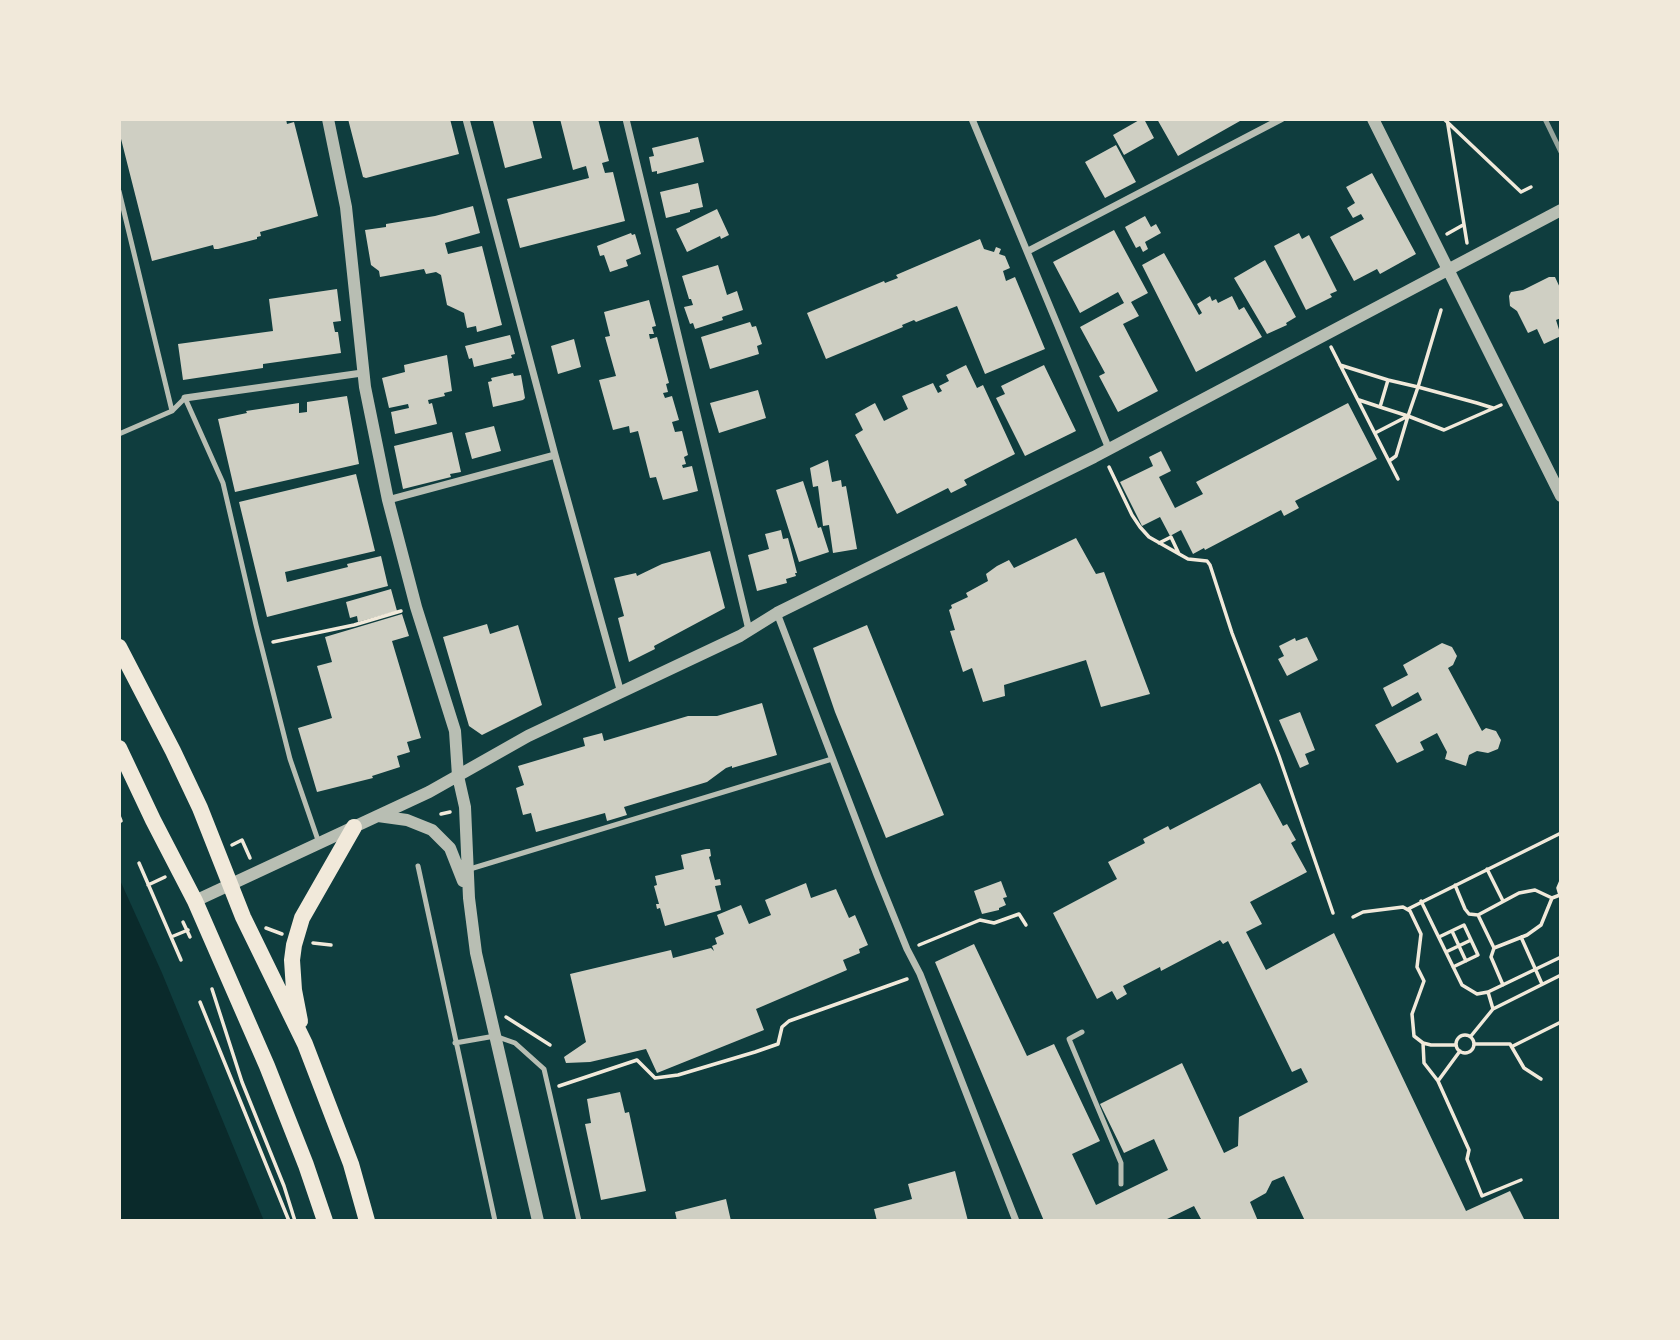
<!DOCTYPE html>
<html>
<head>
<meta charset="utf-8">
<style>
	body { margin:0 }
	#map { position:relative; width:1680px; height:1340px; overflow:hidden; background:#0f3d3e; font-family:Arial,sans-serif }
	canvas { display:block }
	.frame { position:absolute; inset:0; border:121px solid #f1e9da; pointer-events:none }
</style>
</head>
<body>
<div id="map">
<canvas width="1680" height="1340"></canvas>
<div class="frame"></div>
</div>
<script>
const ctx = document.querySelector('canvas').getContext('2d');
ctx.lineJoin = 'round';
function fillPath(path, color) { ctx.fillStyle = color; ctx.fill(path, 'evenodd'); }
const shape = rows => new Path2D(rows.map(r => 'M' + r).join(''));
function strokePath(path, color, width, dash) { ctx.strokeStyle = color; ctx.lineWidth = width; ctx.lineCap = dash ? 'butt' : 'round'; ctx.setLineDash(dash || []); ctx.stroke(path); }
fillPath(shape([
	[119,878,162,973,264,1221,119,1221]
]), '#0a2a2b');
fillPath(shape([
	[119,119,286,119,287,124,294,122,318,216,260,232,261,236,257,237,257,239,218,249,214,249,213,245,152,261,119,131],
	[348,119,450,119,459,154,366,178,363,177],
	[501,119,532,119,542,158,505,168,493,121],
	[560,119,598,119,609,161,602,163,605,173,613,172,625,221,520,248,507,199,589,178,586,166,573,170],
	[1141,119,1144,119,1154,138,1124,155,1113,135],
	[1157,119,1239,119,1240,121,1178,156],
	[698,137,704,162,657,174,657,171,652,172,649,157,654,156,652,148],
	[1116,145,1136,182,1105,198,1085,162],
	[1372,173,1416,254,1380,274,1377,269,1354,281,1330,237,1364,219,1361,214,1353,218,1347,208,1355,203,1346,187],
	[698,183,703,207,690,210,690,212,666,218,660,192],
	[473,206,480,233,445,243,448,254,482,246,502,325,477,332,476,326,467,328,464,313,447,305,441,275,436,272,426,274,424,269,380,277,379,271,371,265,365,230,386,227,386,224,435,216],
	[717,209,729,235,721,239,720,236,687,252,676,229],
	[1145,216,1151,227,1156,224,1161,233,1145,242,1148,249,1143,252,1140,246,1136,248,1125,227],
	[1114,230,1148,293,1131,302,1139,316,1123,324,1158,391,1118,412,1099,376,1105,373,1080,327,1124,303,1118,292,1080,313,1053,262],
	[631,233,632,235,635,234,641,254,626,260,628,266,610,272,604,255,600,256,597,246],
	[1299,233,1302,239,1309,235,1337,291,1330,294,1332,297,1306,310,1274,246],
	[980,239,984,249,994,252,996,247,1001,249,999,254,1005,256,1010,268,1003,271,1006,281,1015,277,1045,349,985,374,957,306,916,322,914,320,902,325,903,327,826,359,807,313,884,281,885,283,898,278,896,275],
	[1164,253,1199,315,1202,313,1197,304,1210,296,1212,301,1216,299,1218,303,1232,296,1239,310,1244,307,1262,337,1196,372,1142,265],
	[1265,260,1296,317,1286,323,1287,325,1267,334,1234,278],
	[718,265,727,295,737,291,743,310,722,317,723,320,695,329,693,323,690,324,684,307,693,305,691,299,689,299,682,276],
	[1549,277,1555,277,1561,290,1561,318,1556,320,1561,336,1544,344,1537,329,1528,333,1517,311,1510,306,1509,296,1511,292,1523,290],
	[337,289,341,321,333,322,335,332,338,332,341,353,263,364,263,368,183,380,178,344,273,331,269,299],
	[649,300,656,326,652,327,654,334,649,334,650,339,657,337,669,383,666,384,668,392,663,393,665,398,672,396,679,420,672,422,675,432,682,431,688,455,684,457,686,464,682,465,683,468,692,466,698,491,663,500,656,477,650,478,638,431,630,433,629,426,613,430,599,380,616,376,605,337,610,336,604,312],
	[750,322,752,327,756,326,762,344,757,346,759,354,710,369,701,337],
	[510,335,515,354,511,355,512,358,474,367,472,358,469,359,465,346],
	[574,339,581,367,558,374,551,346],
	[447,355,452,391,444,393,445,396,428,400,429,404,432,403,437,424,395,434,391,412,409,408,408,404,389,408,382,378,405,372,404,365],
	[966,365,977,388,983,385,1015,454,964,480,967,485,951,493,948,488,897,514,855,435,863,430,855,414,875,403,884,421,908,409,902,396,933,383,938,393,942,391,939,386,949,381,946,375],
	[1044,365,1076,431,1025,456,996,398,1005,394,1001,386],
	[513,373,514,376,521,375,525,398,523,400,493,407,488,382,492,381,491,378],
	[758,390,766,418,719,433,710,403],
	[347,396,359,464,235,492,218,419,247,413,246,411,299,403,299,413,307,412,307,402],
	[1348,403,1377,459,1295,501,1299,508,1284,516,1281,510,1205,550,1204,548,1193,554,1181,530,1170,536,1160,517,1142,526,1120,482,1153,466,1149,457,1161,451,1171,471,1159,477,1175,508,1203,494,1196,482],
	[494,426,501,451,472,459,465,433],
	[452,432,461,472,450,474,451,477,403,489,394,446],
	[828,460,832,482,841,480,842,487,846,486,857,549,833,553,829,525,823,526,818,486,813,487,810,468],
	[356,474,375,551,285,572,287,582,348,567,347,564,381,556,388,586,267,617,239,502],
	[803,481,818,528,821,527,829,552,799,562,776,490],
	[781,530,783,539,788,538,797,573,795,573,796,576,786,579,787,583,757,591,748,555,769,549,765,534],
	[1076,538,1096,574,1104,572,1150,694,1101,707,1086,660,1004,685,1005,696,983,702,972,668,963,672,950,631,955,630,949,610,952,608,951,605,968,597,966,593,988,581,986,574,997,566,1009,560,1014,568],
	[710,551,725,608,654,646,655,649,629,662,618,618,624,616,614,578,636,573,637,576,662,564],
	[391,589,397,611,358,622,357,616,350,618,346,602],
	[402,614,409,636,392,641,421,738,407,742,410,752,397,756,400,767,372,776,373,778,317,792,298,728,332,718,317,666,332,662,325,637],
	[487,624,490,634,518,625,542,705,482,735,469,726,443,637],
	[867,625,944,815,886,838,835,712,813,648],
	[1307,637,1318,660,1287,676,1278,659,1284,656,1279,646,1295,638,1296,641],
	[1442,643,1452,647,1457,656,1453,665,1448,668,1482,731,1486,728,1496,731,1501,740,1498,749,1488,753,1477,751,1469,755,1466,766,1445,759,1447,752,1437,733,1420,742,1424,750,1397,763,1375,725,1422,700,1418,692,1392,707,1383,688,1408,675,1403,665],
	[762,703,777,755,732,768,732,766,726,768,707,782,624,807,627,815,607,821,605,813,536,832,531,813,523,815,516,788,524,785,518,766,585,746,583,738,602,733,604,741,688,716,717,716],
	[1300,712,1315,750,1305,754,1309,764,1300,768,1279,720],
	[1260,783,1283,826,1287,824,1296,840,1291,843,1307,872,1250,902,1262,924,1246,932,1266,970,1334,933,1466,1211,1510,1191,1525,1221,1305,1221,1284,1176,1272,1181,1266,1193,1250,1202,1258,1221,1202,1221,1194,1206,1163,1221,1044,1221,935,962,974,944,1027,1056,1054,1044,1100,1141,1072,1154,1096,1205,1168,1170,1154,1139,1124,1153,1100,1104,1182,1063,1224,1153,1238,1146,1239,1117,1308,1082,1301,1068,1292,1072,1228,941,1223,944,1220,940,1161,971,1160,967,1123,986,1127,994,1117,1000,1112,991,1097,999,1053,913,1117,879,1108,862,1145,843,1143,839,1168,826,1170,830],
	[706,849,710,849,711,856,709,857,715,880,720,879,721,885,715,886,721,910,665,926,660,908,657,909,656,904,659,904,654,886,657,885,655,876,684,869,681,855],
	[1001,881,1007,897,1003,898,1006,905,999,908,999,910,982,914,974,891],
	[806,883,811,898,836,889,849,918,855,915,868,945,859,949,860,953,843,960,847,970,756,1009,764,1030,657,1073,646,1049,590,1062,566,1063,564,1057,586,1042,570,974,671,950,673,958,711,948,714,951,712,946,717,944,715,938,724,934,717,915,741,905,749,924,771,915,765,900],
	[620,1092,625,1113,629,1112,646,1191,601,1200,585,1124,591,1123,587,1099],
	[955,1171,968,1221,877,1221,874,1209,912,1199,908,1184],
	[726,1199,731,1221,677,1221,675,1212]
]), '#cfcfc3');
strokePath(shape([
	[1444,119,1521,192,1531,187],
	[1447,119,1467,243],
	[1447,234,1463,225],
	[1441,310,1418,387,1408,416,1380,407,1388,380,1418,387,1477,403,1493,408],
	[1331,347,1398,479],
	[1340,365,1388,380],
	[1359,400,1380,407],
	[1375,433,1408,416,1444,430,1501,405],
	[1389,461,1396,456,1408,416],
	[1109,467,1132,515,1140,527,1149,537,1188,559,1207,561,1210,565,1232,633,1279,756,1333,913],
	[1159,543,1171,537,1179,554],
	[273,642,354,625,401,611],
	[441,814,450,812],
	[119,816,121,821],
	[232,845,242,840,250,858],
	[139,863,181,960],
	[1487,869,1503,901],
	[148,885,165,877],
	[1455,885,1465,909,1469,914,1478,915,1494,948,1491,957,1503,985],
	[1560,895,1558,888,1561,881],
	[1421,901,1462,985,1477,994,1488,992],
	[1408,909,1561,833],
	[1478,915,1519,893,1535,890,1552,898],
	[1353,917,1363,912,1403,907,1410,911,1421,934,1417,967,1424,981,1412,1014,1414,1036,1423,1043,1431,1045,1456,1045],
	[183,922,190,937],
	[266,928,282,934],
	[1452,931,1466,961],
	[171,937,188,930],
	[1439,937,1464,925,1478,955,1453,967],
	[1521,937,1542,984],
	[313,943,331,945],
	[919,945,980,920,994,923,1019,914,1026,925],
	[1494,948,1527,935,1541,925,1552,898,1560,895],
	[1446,952,1471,940],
	[212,989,242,1082,284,1186,295,1221],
	[200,1002,289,1221],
	[1493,1009,1561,975],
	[506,1017,550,1045],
	'1456 1044a9 9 0 1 1 18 0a9 9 0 1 1-18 0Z',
	[1471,1036,1493,1009,1488,992,1561,957],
	[1423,1043,1424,1063,1438,1081],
	[1475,1044,1510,1044,1524,1068,1541,1079],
	[1513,1046,1561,1022],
	[1460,1051,1438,1081,1469,1150,1467,1159,1482,1196,1521,1180],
	[559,1086,637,1060,655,1078,678,1075,755,1052,778,1044,782,1027,789,1021,907,979]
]), '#f1e9da', 3.5);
strokePath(shape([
	[119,191,172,411],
	[119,434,172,411,185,398,223,483,256,625,290,759,319,843],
	[418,866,495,1221],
	[470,869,832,759],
	[1082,1032,1069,1039,1121,1163,1121,1184],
	[455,1043,495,1036,515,1043,544,1069,579,1221]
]), '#b8beb3', 5);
strokePath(shape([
	[466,119,555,455,621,693],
	[626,119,749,630],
	[972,119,1109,449],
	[1028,251,1281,119],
	[185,398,362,373],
	[388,500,555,455],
	[777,613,877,875,907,949,920,974,1016,1221]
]), '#b8beb3', 7);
strokePath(shape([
	[328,119,346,207,365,387,388,500,416,607,455,731,458,776,465,807,469,898,476,953,538,1221],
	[1373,119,1561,496],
	[378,816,407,820,432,830,450,848,463,881],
	[195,901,429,792,528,736,740,636,777,613,1094,457,1561,210]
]), '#b8beb3', 12);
strokePath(shape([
	[119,647,173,751,200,808,243,917,305,1044,351,1164,367,1221],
	[119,748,153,820,195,901,267,1066,306,1165,325,1221],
	[300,1021,294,990,292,960,294,945,302,918,354,827]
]), '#f1e9da', 16);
strokePath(shape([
	[1545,119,1561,152]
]), '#97a49c', 5);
</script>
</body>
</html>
